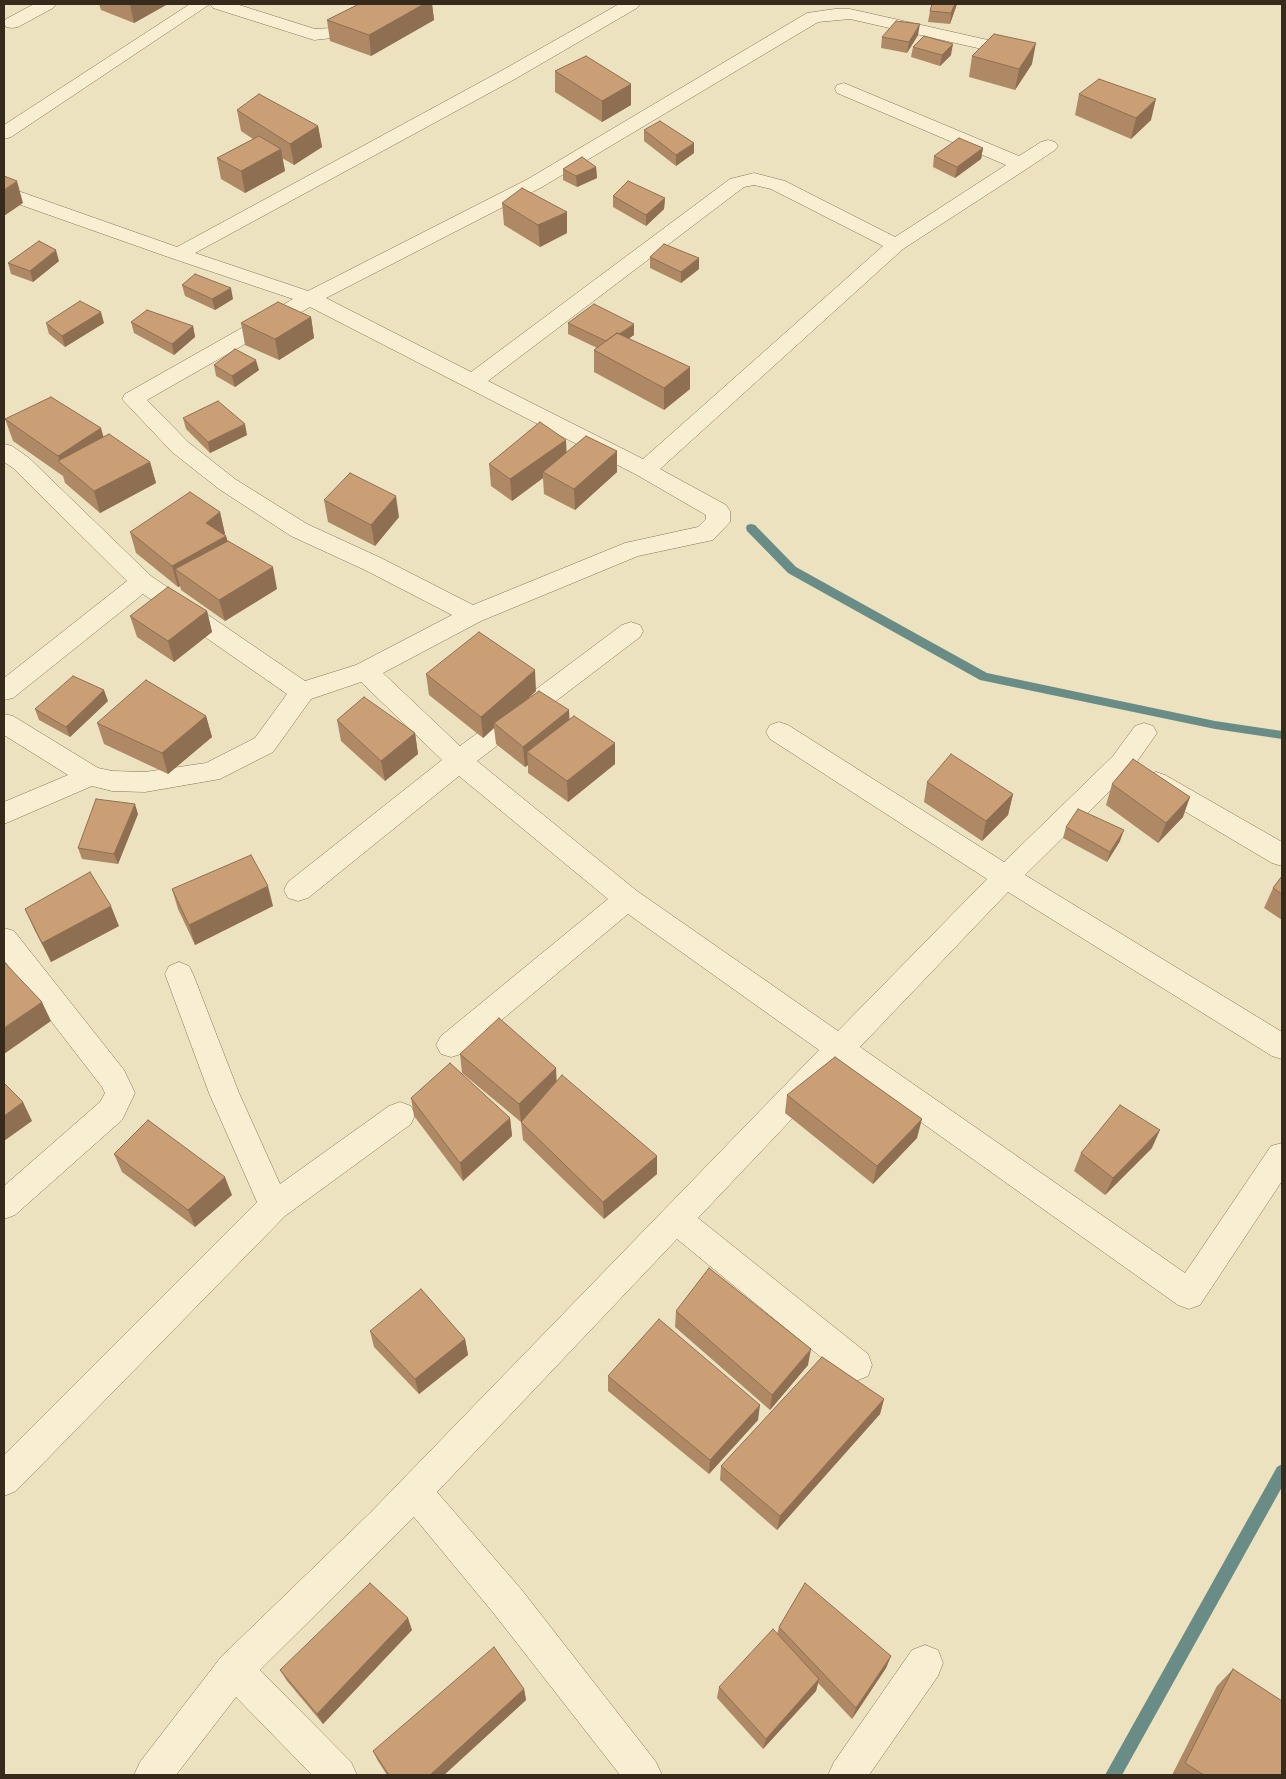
<!DOCTYPE html>
<html>
<head>
<meta charset="utf-8">
<style>
	body { margin:0 }
	#map { position:relative; width:1286px; height:1779px; overflow:hidden; background:#ede2bf; font-family:"Times New Roman",serif }
	canvas { display:block }
	.frame { position:absolute; inset:0; border:5px solid #352a1c; pointer-events:none }
</style>
</head>
<body>
<div id="map">
<canvas width="1286" height="1779"></canvas>
<div class="frame"></div>
</div>
<script>
const ctx = document.querySelector('canvas').getContext('2d');
ctx.lineJoin = 'round';
const shape = rows => new Path2D(rows.map(r => 'M' + r).join(''));
function fillPath(path, color) { ctx.fillStyle = color; ctx.fill(path, 'evenodd'); }
function strokePath(path, color, width, dash) { ctx.strokeStyle = color; ctx.lineWidth = width; ctx.lineCap = dash ? 'butt' : 'round'; ctx.setLineDash(dash || []); ctx.stroke(path); }
fillPath(shape([
	[751,524,755,525,796,567,987,673,1215,721,1282,731,1282,739,1215,729,980,680,788,573,747,531,746,528,747,525,751,524],
	[1282,1464,1282,1487,1122,1775,1105,1775,1277,1467,1282,1464]
]), '#6a8c86');
const minor = shape([
	[34,4,56,4,53,8,18,27,12,28,6,27,4,22,6,19,34,4],
	[190,4,236,4,315,29,331,28,375,4,397,4,394,8,341,37,314,40,213,8,210,4,11,137,4,139,4,125,190,4],
	[619,4,640,4,637,8,515,79,195,253,308,291,528,179,807,13,835,9,850,9,988,40,991,44,988,48,982,49,850,19,818,22,542,187,326,298,471,372,730,179,754,173,785,181,895,237,1006,165,837,93,835,89,837,85,844,83,1019,156,1041,142,1048,140,1055,142,1058,146,1055,150,1028,168,903,249,660,469,726,505,730,511,730,522,713,540,638,556,481,621,383,673,460,746,622,625,631,622,640,625,643,631,640,637,477,761,637,891,838,1031,987,879,770,739,766,732,770,725,779,722,788,725,1004,862,1113,756,1135,726,1144,723,1153,726,1157,733,1131,770,1025,875,1282,1032,1282,1059,1272,1056,1008,892,860,1047,1185,1273,1271,1146,1282,1143,1282,1181,1200,1305,1189,1309,1178,1305,842,1066,698,1218,868,1354,872,1365,868,1376,856,1381,844,1376,677,1239,437,1492,521,1589,656,1762,662,1775,620,1775,495,1615,414,1517,260,1670,351,1762,357,1775,312,1775,236,1697,176,1775,134,1775,140,1762,221,1657,371,1512,819,1050,628,914,461,1054,451,1057,441,1054,436,1045,441,1036,608,899,459,776,308,898,298,901,288,898,284,890,288,882,442,760,361,682,311,699,273,752,220,779,145,792,112,791,92,786,4,824,4,802,68,775,4,735,4,714,13,716,98,768,112,771,145,772,206,763,255,738,287,694,143,594,13,698,4,700,4,678,127,581,13,468,4,462,4,444,12,446,29,458,151,576,305,681,356,665,452,615,365,570,291,536,219,489,172,452,122,399,125,394,293,299,171,258,4,199,4,186,177,247,501,71,619,4],
	[754,185,771,189,883,246,643,459,488,381,744,187,754,185],
	[310,307,637,475,706,515,706,519,698,527,625,543,473,605,381,558,307,524,235,479,188,442,147,400,310,307],
	[1156,772,1165,775,1282,842,1282,866,1272,863,1147,789,1143,782,1147,775,1156,772],
	[4,928,14,931,124,1070,135,1093,122,1120,15,1215,4,1219,4,1186,100,1102,105,1093,102,1087,4,960,4,928],
	[179,962,189,966,193,974,239,1093,280,1184,389,1106,400,1102,411,1106,415,1115,411,1124,285,1216,16,1491,4,1496,4,1455,257,1202,209,1093,165,974,169,966,179,962],
	[925,1645,938,1650,943,1663,938,1676,869,1775,828,1775,834,1762,912,1650,925,1645]
]);
strokePath(minor, '#857358', 1);
fillPath(minor, '#f8efd2');
fillPath(shape([
	[99,4,166,4,166,5,134,23,101,10],
	[359,4,432,4,434,20,371,56,330,41,327,20],
	[932,4,957,4,950,24,928,22,930,11],
	[918,35,907,53,881,48,882,37],
	[913,47,951,55,940,66,911,57],
	[972,56,1032,64,1015,90,969,77],
	[555,71,631,105,602,122,555,92],
	[1079,94,1151,120,1131,139,1075,115],
	[237,110,318,126,322,147,294,165,282,158,285,171,245,193,221,179,217,158,253,139,241,131],
	[644,130,694,153,676,166,644,141],
	[983,148,981,159,955,178,933,167,934,156],
	[596,167,597,178,577,187,563,180,563,169],
	[613,196,665,198,664,209,646,226,613,207],
	[502,203,567,233,540,247,504,225],
	[650,257,699,258,699,269,681,283,650,268],
	[59,261,33,282,11,274,8,263],
	[182,285,233,299,215,310,185,296],
	[311,317,314,338,279,360,245,345,241,323],
	[131,322,193,326,195,337,174,355,134,333],
	[46,323,104,323,65,347,49,334],
	[568,323,634,335,629,338,690,389,664,410,594,372,594,350,597,348,568,334],
	[214,365,259,370,235,387,216,376],
	[183,418,247,435,210,453,186,429],
	[5,419,103,437,150,462,156,483,100,513,65,483,63,476,13,441],
	[566,440,566,452,617,472,575,510,544,494,543,478,512,501,491,486,489,464],
	[324,500,399,517,375,546,328,522],
	[220,512,225,534,224,534,226,536,228,542,277,589,225,621,181,590,180,586,178,587,136,553,130,532],
	[207,611,212,632,174,662,137,637,130,616],
	[426,674,536,691,528,699,569,710,569,719,615,743,615,764,568,802,528,773,528,765,525,767,496,744,494,728,483,738,429,695],
	[108,701,70,737,39,720,35,709],
	[206,716,212,737,168,774,104,744,97,723],
	[337,720,415,733,418,754,385,781,341,741],
	[927,782,1013,794,1008,815,982,841,924,802],
	[1112,784,1183,817,1158,843,1106,805],
	[138,814,118,864,82,859,78,848],
	[1066,827,1120,841,1107,862,1063,838],
	[1282,876,1282,920,1264,908,1273,888],
	[172,889,273,906,195,945,178,909],
	[25,909,119,926,51,962,34,929],
	[460,1054,557,1081,657,1156,657,1174,604,1219,523,1140,521,1122,523,1120,521,1122,462,1073],
	[787,1095,917,1138,873,1184,785,1113],
	[411,1098,510,1118,512,1136,463,1181,414,1116],
	[1152,1148,1105,1195,1074,1171,1081,1153],
	[114,1154,232,1195,195,1227,122,1172],
	[676,1311,808,1365,770,1410,675,1327],
	[370,1331,465,1339,468,1355,419,1394,374,1347],
	[608,1376,758,1420,709,1474,608,1391],
	[884,1399,880,1414,777,1530,720,1480,721,1466],
	[779,1627,891,1656,886,1668,852,1719,818,1683,816,1691,763,1749,717,1698,719,1687,777,1634],
	[412,1630,323,1724,287,1681,280,1670],
	[1233,1669,1282,1775,1172,1775,1217,1686],
	[524,1689,526,1700,444,1775,387,1775,378,1761,373,1751]
]), '#af8965');
fillPath(shape([
	[130,4,166,4,166,5,134,23],
	[424,4,432,4,434,20,371,56,369,35],
	[955,4,957,4,950,24,951,13],
	[920,24,918,35,907,53,909,42],
	[1036,43,1032,64,1015,90,1019,69],
	[953,44,951,55,940,66,942,55],
	[631,84,631,105,602,122,602,101],
	[1156,99,1151,120,1131,139,1136,118],
	[318,126,322,147,294,165,290,144],
	[694,143,694,153,676,166,676,155],
	[983,148,981,159,955,178,957,167],
	[281,149,285,171,245,193,241,171],
	[596,167,597,178,577,187,576,176],
	[17,181,23,203,4,216,4,190],
	[665,198,664,209,646,226,646,215],
	[567,212,567,233,540,247,538,225],
	[56,250,59,261,33,282,30,271],
	[699,258,699,269,681,283,681,272],
	[231,288,233,299,215,310,212,299],
	[101,312,104,323,65,347,62,336],
	[311,317,314,338,279,360,275,339],
	[634,324,634,335,608,353,608,342],
	[193,326,195,337,174,355,172,344],
	[256,360,259,370,235,387,232,376],
	[690,367,690,389,664,410,664,388],
	[245,424,247,435,210,453,208,442],
	[101,428,107,449,61,463,58,456],
	[566,440,567,461,543,472,543,478,512,501,510,479],
	[617,451,617,472,575,510,574,489],
	[150,462,156,483,100,513,94,491],
	[396,496,399,517,375,546,371,525],
	[220,512,225,534,212,544,226,536,231,557,175,569,180,586,178,587,172,566,206,523],
	[273,567,277,589,225,621,219,600],
	[207,611,212,632,174,662,168,641],
	[535,670,536,691,497,726,494,723,494,728,483,738,481,717],
	[104,690,108,701,70,737,66,727],
	[569,710,570,731,527,752,528,765,525,767,523,747],
	[206,716,212,737,168,774,162,753],
	[415,733,418,754,385,781,381,761],
	[615,743,615,764,568,802,567,781],
	[1013,794,1008,815,982,841,986,821],
	[1190,797,1183,817,1158,843,1166,823],
	[135,804,138,814,118,864,114,854],
	[1124,830,1120,841,1107,862,1110,852],
	[268,886,273,906,195,945,189,925],
	[111,906,119,926,51,962,42,943],
	[42,1002,51,1021,4,1054,4,1028],
	[556,1068,557,1087,521,1122,519,1104],
	[23,1102,32,1121,4,1141,4,1116],
	[510,1118,512,1136,463,1181,460,1163],
	[922,1119,917,1138,873,1184,877,1166],
	[1160,1130,1152,1148,1105,1195,1113,1178],
	[657,1156,657,1174,604,1219,603,1202],
	[225,1177,232,1195,195,1227,188,1210],
	[465,1339,468,1355,419,1394,415,1379],
	[811,1349,808,1365,770,1410,772,1395],
	[884,1399,880,1414,777,1530,780,1516],
	[760,1405,758,1420,709,1474,710,1460],
	[408,1618,412,1630,323,1724,317,1714],
	[891,1656,886,1668,852,1719,856,1708],
	[819,1679,816,1691,763,1749,766,1739],
	[524,1689,526,1700,444,1775,430,1775]
]), '#8e6f52');
const building = shape([
	[359,4,424,4,369,35,327,20,359,4],
	[932,4,955,4,951,13,930,11,932,4],
	[896,21,920,24,909,42,882,37,896,21],
	[994,34,1036,43,1019,69,972,56,994,34],
	[924,36,953,44,942,55,913,47,924,36],
	[586,56,631,84,602,101,555,71,586,56],
	[1099,79,1156,99,1136,118,1079,94,1099,79],
	[259,94,318,126,290,144,237,110,259,94],
	[660,121,694,143,676,155,644,130,660,121],
	[259,136,281,149,241,171,217,158,259,136],
	[959,138,983,148,957,167,934,156,959,138],
	[582,157,596,167,576,176,563,169,582,157],
	[4,176,17,181,4,190,4,176],
	[628,181,665,198,646,215,613,196,628,181],
	[522,188,567,212,538,225,502,203,522,188],
	[39,241,56,250,30,271,8,263,39,241],
	[664,244,699,258,681,272,650,257,664,244],
	[195,274,231,288,212,299,182,285,195,274],
	[80,301,101,312,62,336,46,323,80,301],
	[278,302,311,317,275,339,241,323,278,302],
	[594,304,634,324,619,334,617,333,606,341,568,323,594,304],
	[147,310,193,326,172,344,131,322,147,310],
	[617,333,690,367,664,388,594,350,617,333],
	[235,349,256,360,232,376,214,365,235,349],
	[51,397,101,428,58,456,5,419,51,397],
	[218,401,245,424,208,442,183,418,218,401],
	[540,422,566,440,510,479,489,464,540,422],
	[109,434,150,462,94,491,58,461,109,434],
	[586,436,617,451,574,489,543,472,586,436],
	[350,473,396,496,371,525,324,500,350,473],
	[190,492,220,512,206,523,226,536,172,566,130,532,190,492],
	[228,541,273,567,219,600,175,569,228,541],
	[168,587,207,611,168,641,130,616,168,587],
	[479,632,535,670,481,717,426,674,479,632],
	[73,676,104,690,66,727,35,709,73,676],
	[146,680,206,716,162,753,97,723,146,680],
	[539,691,569,710,523,747,494,723,539,691],
	[364,697,415,733,381,761,337,720,364,697],
	[574,716,615,743,567,781,527,752,574,716],
	[951,754,1013,794,986,821,927,782,951,754],
	[1133,759,1190,797,1166,823,1112,784,1133,759],
	[96,799,135,804,114,854,78,848,96,799],
	[1078,809,1124,830,1110,852,1066,827,1078,809],
	[251,855,268,886,189,925,172,889,251,855],
	[90,872,111,906,42,943,25,909,90,872],
	[1282,876,1282,894,1273,888,1282,876],
	[4,962,42,1002,4,1028,4,962],
	[499,1018,556,1068,519,1104,460,1054,499,1018],
	[835,1057,922,1119,877,1166,787,1095,835,1057],
	[450,1063,510,1118,460,1163,411,1098,450,1063],
	[562,1075,657,1156,603,1202,521,1122,562,1075],
	[4,1083,23,1102,4,1116,4,1083],
	[1120,1105,1160,1130,1113,1178,1081,1153,1120,1105],
	[148,1120,225,1177,188,1210,114,1154,148,1120],
	[709,1268,811,1349,772,1395,676,1311,709,1268],
	[421,1289,465,1339,415,1379,370,1331,421,1289],
	[659,1319,760,1405,710,1460,608,1376,659,1319],
	[822,1357,884,1399,780,1516,721,1466,822,1357],
	[370,1583,408,1618,317,1714,280,1670,370,1583],
	[805,1583,891,1656,856,1708,779,1627,805,1583],
	[773,1629,819,1679,766,1739,719,1687,773,1629],
	[494,1647,524,1689,430,1775,389,1775,373,1751,494,1647],
	[1233,1669,1282,1701,1282,1775,1204,1775,1185,1763,1233,1669]
]);
fillPath(building, '#cb9f75');
strokePath(building, '#8e6f52', 1);
</script>
</body>
</html>
